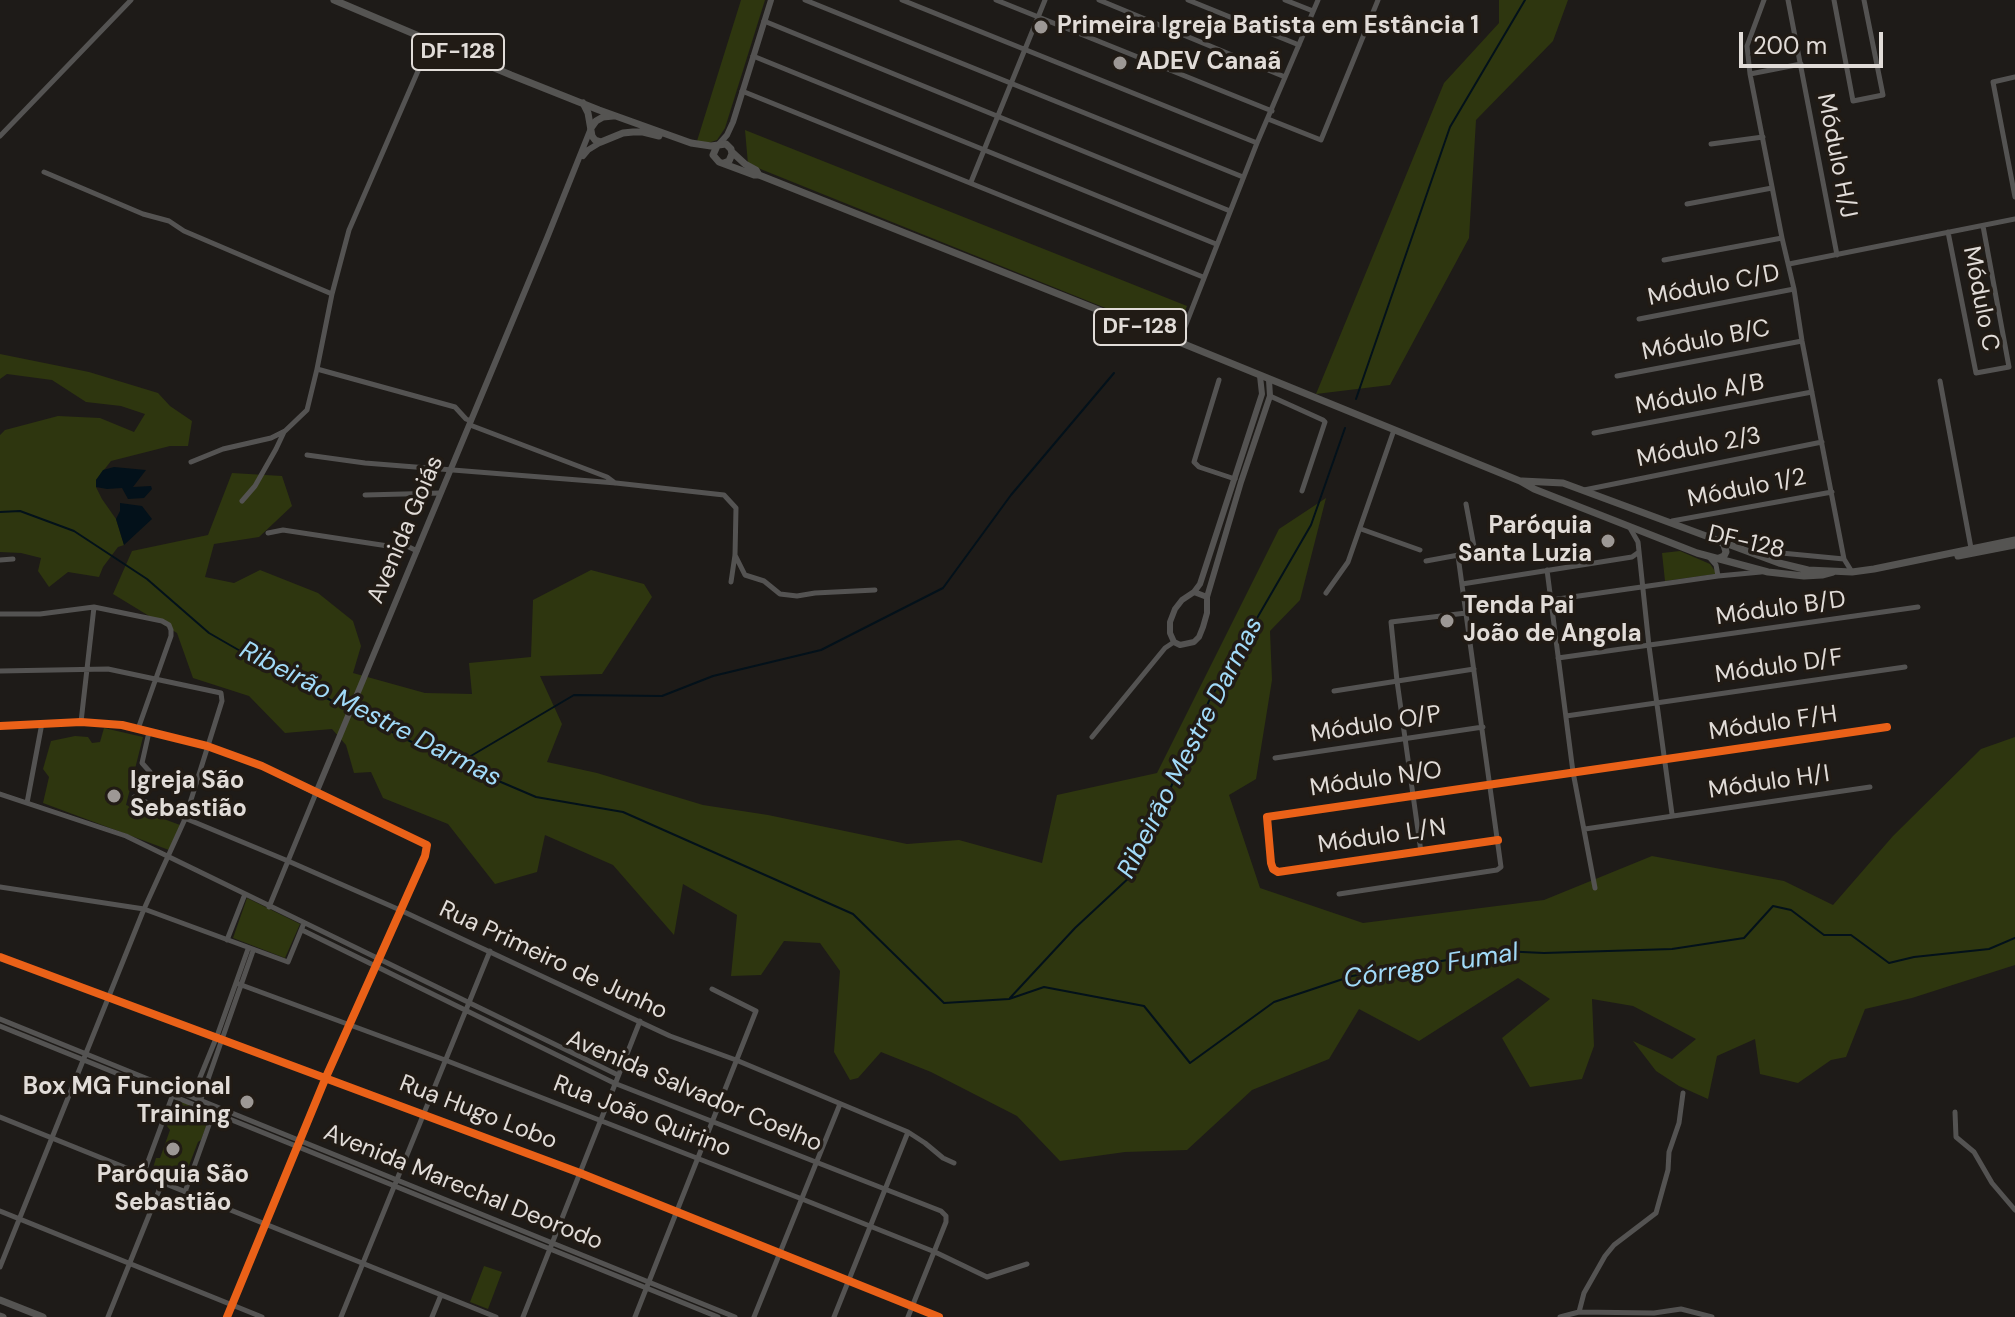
<!DOCTYPE html>
<html>
<head>
<meta charset="utf-8">
<style>
	body { margin:0 }
	#map { position:relative; width:2015px; height:1317px; overflow:hidden; background:#1e1b18; font-family:"DM Sans",sans-serif }
	canvas { display:block }
	.scale { position:absolute; left:1739px; top:32px; width:144px; height:36px; box-sizing:border-box; border:4px solid #e1dcd8; border-top:0; padding-left:10px; font-size:24px; line-height:28px; white-space:nowrap; color:#e1dcd8; -webkit-text-stroke:6px #211b15; paint-order:stroke }
</style>
</head>
<body>
<div id="map">
<canvas width="2015" height="1317"></canvas>
<div class="scale">200 m</div>
</div>
<script>
const ctx = document.querySelector('canvas').getContext('2d');
ctx.lineJoin = 'round';
function fillPath(path, color) { ctx.fillStyle = color; ctx.fill(path, 'evenodd'); }
const shape = rows => new Path2D(rows.map(r => 'M' + r).join(''));
function strokePath(path, color, width, dash) { ctx.strokeStyle = color; ctx.lineWidth = width; ctx.lineCap = dash ? 'butt' : 'round'; ctx.setLineDash(dash || []); ctx.stroke(path); }
function label(font, color, halo, rows, align = 'center') {
  ctx.font = font + ' "DM Sans",sans-serif'; ctx.lineWidth = 7; ctx.setLineDash([]); ctx.textBaseline = 'middle'; ctx.strokeStyle = halo; ctx.fillStyle = color; for (const [text, x, y, turn = 0] of rows) {
    ctx.save(); ctx.translate(x, y); ctx.rotate((+turn || 0) * Math.PI / 180); ctx.textAlign = isNaN(turn) ? turn : align; if (halo) ctx.strokeText(text, 0, 0); ctx.fillText(text, 0, 0); ctx.restore();
  }
}
fillPath(shape([
	[741,0,765,0,725,128,717,140,708,143,697,141],
	[1499,0,1568,0,1553,41,1476,120,1469,238,1390,385,1316,394,1444,83,1499,23],
	[745,130,1187,306,1175,336,748,164],
	[0,354,89,372,158,393,170,406,192,421,188,446,170,446,111,461,96,480,96,487,102,499,116,519,124,545,118,547,103,567,99,577,68,572,49,587,38,571,41,558,21,553,0,552,0,435,5,430,58,416,100,418,134,432,145,414,121,406,86,402,52,380,7,374,0,379],
	[232,473,282,476,292,506,259,537,214,544,205,577,234,583,260,570,318,593,353,621,361,646,353,673,425,693,472,694,469,663,531,657,533,600,591,570,644,584,652,597,602,674,540,676,562,724,547,762,597,773,703,805,768,815,907,844,959,840,1042,863,1057,795,1157,773,1279,529,1326,498,1300,600,1270,631,1272,680,1256,779,1229,795,1260,888,1363,923,1544,900,1652,856,1784,881,1833,905,1893,836,1981,749,2015,737,2015,965,1912,998,1865,1009,1846,1057,1831,1060,1798,1083,1760,1074,1755,1039,1717,1056,1708,1099,1679,1086,1656,1071,1633,1041,1672,1059,1696,1039,1633,1006,1592,999,1594,1046,1582,1079,1530,1087,1502,1038,1550,999,1518,978,1419,1041,1359,1009,1329,1059,1252,1090,1187,1150,1125,1152,1060,1161,1017,1116,931,1072,881,1052,858,1078,850,1080,834,1052,840,971,820,943,784,941,761,975,731,976,737,915,683,884,674,935,613,865,545,835,537,872,495,884,448,824,383,798,371,772,354,773,346,745,332,729,285,733,249,696,193,678,177,633,113,594,132,551,208,535],
	[1680,551,1710,564,1715,571,1715,574,1665,581,1662,553],
	[104,728,143,737,126,805,180,825,169,850,43,803,49,777,43,769,51,741,75,736,88,737,92,743,100,742],
	[247,898,300,924,285,958,233,938],
	[177,1100,211,1114,201,1140,198,1142,188,1168,190,1171,184,1184,152,1171,156,1158,160,1158,170,1130,167,1126],
	[484,1266,502,1272,488,1309,470,1302]
]), '#2e360f');
fillPath(shape([
	[114,467,146,470,133,487,151,486,152,489,144,498,128,499,122,488,107,489,96,487,96,480,103,470],
	[120,503,142,506,152,519,124,545,116,519,120,511]
]), '#03111a');
strokePath(shape([
	[1356,399,1450,127,1525,0],
	[0,512,20,511,74,531,147,579,209,633,282,675,433,753,536,797,623,812,853,914,944,1003,1009,999,1044,987,1144,1006,1190,1063,1274,1002,1352,976,1501,951,1544,953,1672,949,1744,938,1773,906,1791,910,1824,935,1851,935,1889,963,1914,957,1989,949,2015,938],
	[459,763,574,695,662,696,713,676,821,650,943,588,1011,495,1114,373],
	[1010,998,1075,928,1132,875,1209,701,1311,525,1345,428]
]), '#03111a', 2);
strokePath(shape([
	[805,0,1243,177],
	[902,0,1257,143],
	[996,0,1272,111],
	[1099,0,1285,77],
	[1188,0,1299,45],
	[1285,0,1313,11],
	[1764,0,1747,46,1750,74,1782,238,1794,289,1802,341,1844,559,1852,572],
	[1788,0,1837,255],
	[1834,0,1853,101,1883,95,1864,0],
	[764,21,1230,211],
	[753,56,1216,244],
	[1750,74,1801,64],
	[2015,77,1993,82,2015,197],
	[742,91,1203,277],
	[1268,119,1321,140,1378,0],
	[0,136,131,0],
	[1711,144,1763,137],
	[44,172,143,214,169,221,184,231,332,294],
	[971,182,1045,0],
	[1687,204,1772,188],
	[1948,232,1976,373,2009,367,1983,226],
	[1664,260,1782,238],
	[1789,264,2015,219],
	[1639,319,1794,289],
	[1179,342,1257,143,1318,0],
	[317,369,455,407,466,419,471,421],
	[1617,376,1802,341],
	[1219,380,1194,462,1199,467,1235,479],
	[1940,381,1971,548],
	[1270,396,1323,420,1325,422,1302,491],
	[470,425,607,477,615,483],
	[1594,433,1812,392],
	[307,455,365,463,616,483,724,495,736,508,735,555,731,582],
	[191,462,223,449,271,438,285,431,307,410,317,369,332,294,349,230,431,41],
	[1584,490,1822,442],
	[365,495,441,493],
	[242,501,255,486,276,449,284,432],
	[1672,521,1832,492],
	[1630,528,1638,542,1649,646,1672,814],
	[1361,529,1420,550],
	[268,533,283,530,388,546,405,545,417,551],
	[1750,550,1844,559],
	[735,555,745,575,764,581,780,594,797,596,815,593,875,590],
	[1709,557,1716,565,1718,576],
	[0,560,13,559],
	[1426,561,1475,552,1466,504],
	[1547,570,1573,772,1595,888],
	[1462,584,1632,557,1639,552],
	[1326,593,1348,562,1394,430],
	[1551,600,1718,576,1761,572],
	[0,614,40,614,94,607,162,621,169,625,171,630,171,636,138,729],
	[1558,658,1918,607],
	[0,671,108,669,221,693,222,701,185,819,144,909,0,1267],
	[1334,691,1474,669],
	[1566,716,1905,667],
	[81,722,94,607],
	[149,732,142,763,150,772],
	[1092,737,1165,648,1174,642],
	[1275,758,1483,727],
	[0,794,126,836,618,1075],
	[134,797,288,861,400,910,670,1036,736,1060,908,1132,925,1143,943,1158,954,1163],
	[27,803,42,723],
	[1585,829,1870,787],
	[1498,840,1278,872,1273,869,1271,863,1267,817,1887,727],
	[1421,852,1397,681,1391,622,1466,613],
	[0,887,144,909,288,962,304,923],
	[1339,894,1497,870,1501,867,1458,556],
	[302,930,614,1083,941,1211,946,1216,946,1222,908,1317],
	[227,940,245,894],
	[0,957,580,1173,939,1317],
	[236,983,445,1060,802,1199,935,1252,987,1277,1027,1264],
	[0,1019,735,1317],
	[0,1026,718,1317],
	[192,1097,217,1036,248,949],
	[200,1102,253,951],
	[1955,1112,1956,1137,1974,1152,1992,1183,2015,1210],
	[0,1117,496,1317],
	[143,1175,173,1094],
	[185,1192,214,1111],
	[0,1211,262,1317],
	[1579,1312,1584,1293,1605,1256,1614,1245,1656,1213,1668,1170,1669,1152,1679,1123,1683,1093],
	[108,1317,162,1183],
	[227,1317,326,1077,425,856,427,845,316,793,269,907],
	[341,1317,490,951],
	[432,1317,441,1295],
	[523,1317,640,1021],
	[635,1317,756,1011,712,989],
	[754,1317,840,1104],
	[834,1317,908,1132],
	[1560,1317,1579,1312,1654,1313,1681,1309,1712,1317]
]), '#545352', 5);
strokePath(shape([
	[719,144,727,135,733,122,771,0],
	[583,156,588,150,601,142],
	[1194,592,1200,584,1262,394,1260,376],
	[1194,592,1207,597,1207,613,1203,627,1199,637,1194,642,1180,645,1174,642,1170,633,1170,622,1175,609,1182,600,1194,592],
	[1207,597,1241,482,1270,396,1269,380],
	[0,726,81,722,122,725,207,746,262,766,316,793,547,238,591,128]
]), '#545352', 6);
strokePath(shape([
	[334,0,511,75,599,110,691,143,711,146,726,144,731,149,732,154,729,161,724,163],
	[583,103,588,113,592,136,595,140,601,142,623,133,633,132,643,132,659,136],
	[591,128,596,121,603,117,613,116],
	[717,146,713,155,719,162,754,175,759,175,1179,342,1520,481,1534,489,1697,553,1768,572,1804,576,1822,575,1833,572],
	[732,152,745,164,756,170,759,175],
	[1522,481,1563,483,1779,563,1808,570,1852,572,1874,569,2015,540],
	[1958,556,2015,545],
	[1717,559,1724,556,1726,552,1724,545,1720,541],
	[0,1300,43,1317],
	[0,1316,3,1317]
]), '#555452', 7);
strokePath(shape([
	[0,726,81,722,122,725,207,746,262,766,427,845,425,856,326,1077,227,1317],
	[1498,840,1278,872,1273,869,1271,863,1267,817,1887,727],
	[0,957,580,1173,939,1317]
]), '#ea6118', 8);
for (const [x, y, r, color] of [
	[1041,27,8,"#9d9895"],
	[1120,63,8,"#9d9895"],
	[1608,541,8,"#9d9895"],
	[1447,621,8,"#9d9895"],
	[114,796,8,"#9d9895"],
	[247,1102,8,"#9d9895"],
	[173,1149,8,"#9d9895"]
]) { const dot = new Path2D(); dot.arc(x, y, r, 0, 2 * Math.PI); ctx.fillStyle = color; ctx.fill(dot); strokePath(dot, '#211b15', 3); }
for (const [x, y, w] of [
	[458,52,92],
	[1140,327,92]
]) { const box = new Path2D(); box.roundRect(x - w / 2, y - 18, w, 36, 6); ctx.fillStyle = '#211b15'; ctx.fill(box); strokePath(box, '#e1dcd8', 2); }
label('bold 22px', '#e1dcd8', null, [
	["DF-128",458,52],
	["DF-128",1140,327]
]);
label('bold 24px', '#e1dcd8', '#211b15', [
	["Primeira Igreja Batista em Estância 1",1057,27],
	["ADEV Canaã",1136,63],
	["Paróquia",1592,527,"right"],
	["Santa Luzia",1592,555,"right"],
	["Tenda Pai",1463,607],
	["João de Angola",1463,635],
	["Igreja São",130,782],
	["Sebastião",130,810],
	["Box MG Funcional",231,1088,"right"],
	["Training",231,1116,"right"],
	["Paróquia São",173,1176,"center"],
	["Sebastião",173,1204,"center"]
], 'left');
label('24px', '#e1dcd8', '#211b15', [
	["Módulo H/J",1836,156,79],
	["Módulo C/D",1714,286,-11],
	["Módulo C",1980,299,79],
	["Módulo B/C",1706,341,-11],
	["Módulo A/B",1700,395,-11],
	["Módulo 2/3",1699,448,-11],
	["Módulo 1/2",1747,489,-11],
	["Avenida Goiás",406,530,-67],
	["DF-128",1746,543,13],
	["Módulo B/D",1781,609,-8],
	["Módulo D/F",1779,667,-8],
	["Módulo F/H",1773,724,-8],
	["Módulo O/P",1376,725,-9],
	["Módulo N/O",1376,780,-8],
	["Módulo H/I",1769,783,-8],
	["Módulo L/N",1382,837,-8],
	["Rua Primeiro de Junho",553,961,25],
	["Avenida Salvador Coelho",694,1092,23],
	["Rua Hugo Lobo",478,1113,21],
	["Rua João Quirino",642,1117,21],
	["Avenida Marechal Deorodo",463,1188,22]
]);
label('italic 26px', '#a1daf8', '#211b15', [
	["Ribeirão Mestre Darmas",370,715,27],
	["Ribeirão Mestre Darmas",1191,748,-63],
	["Córrego Fumal",1431,967,-9]
]);
</script>
</body>
</html>
